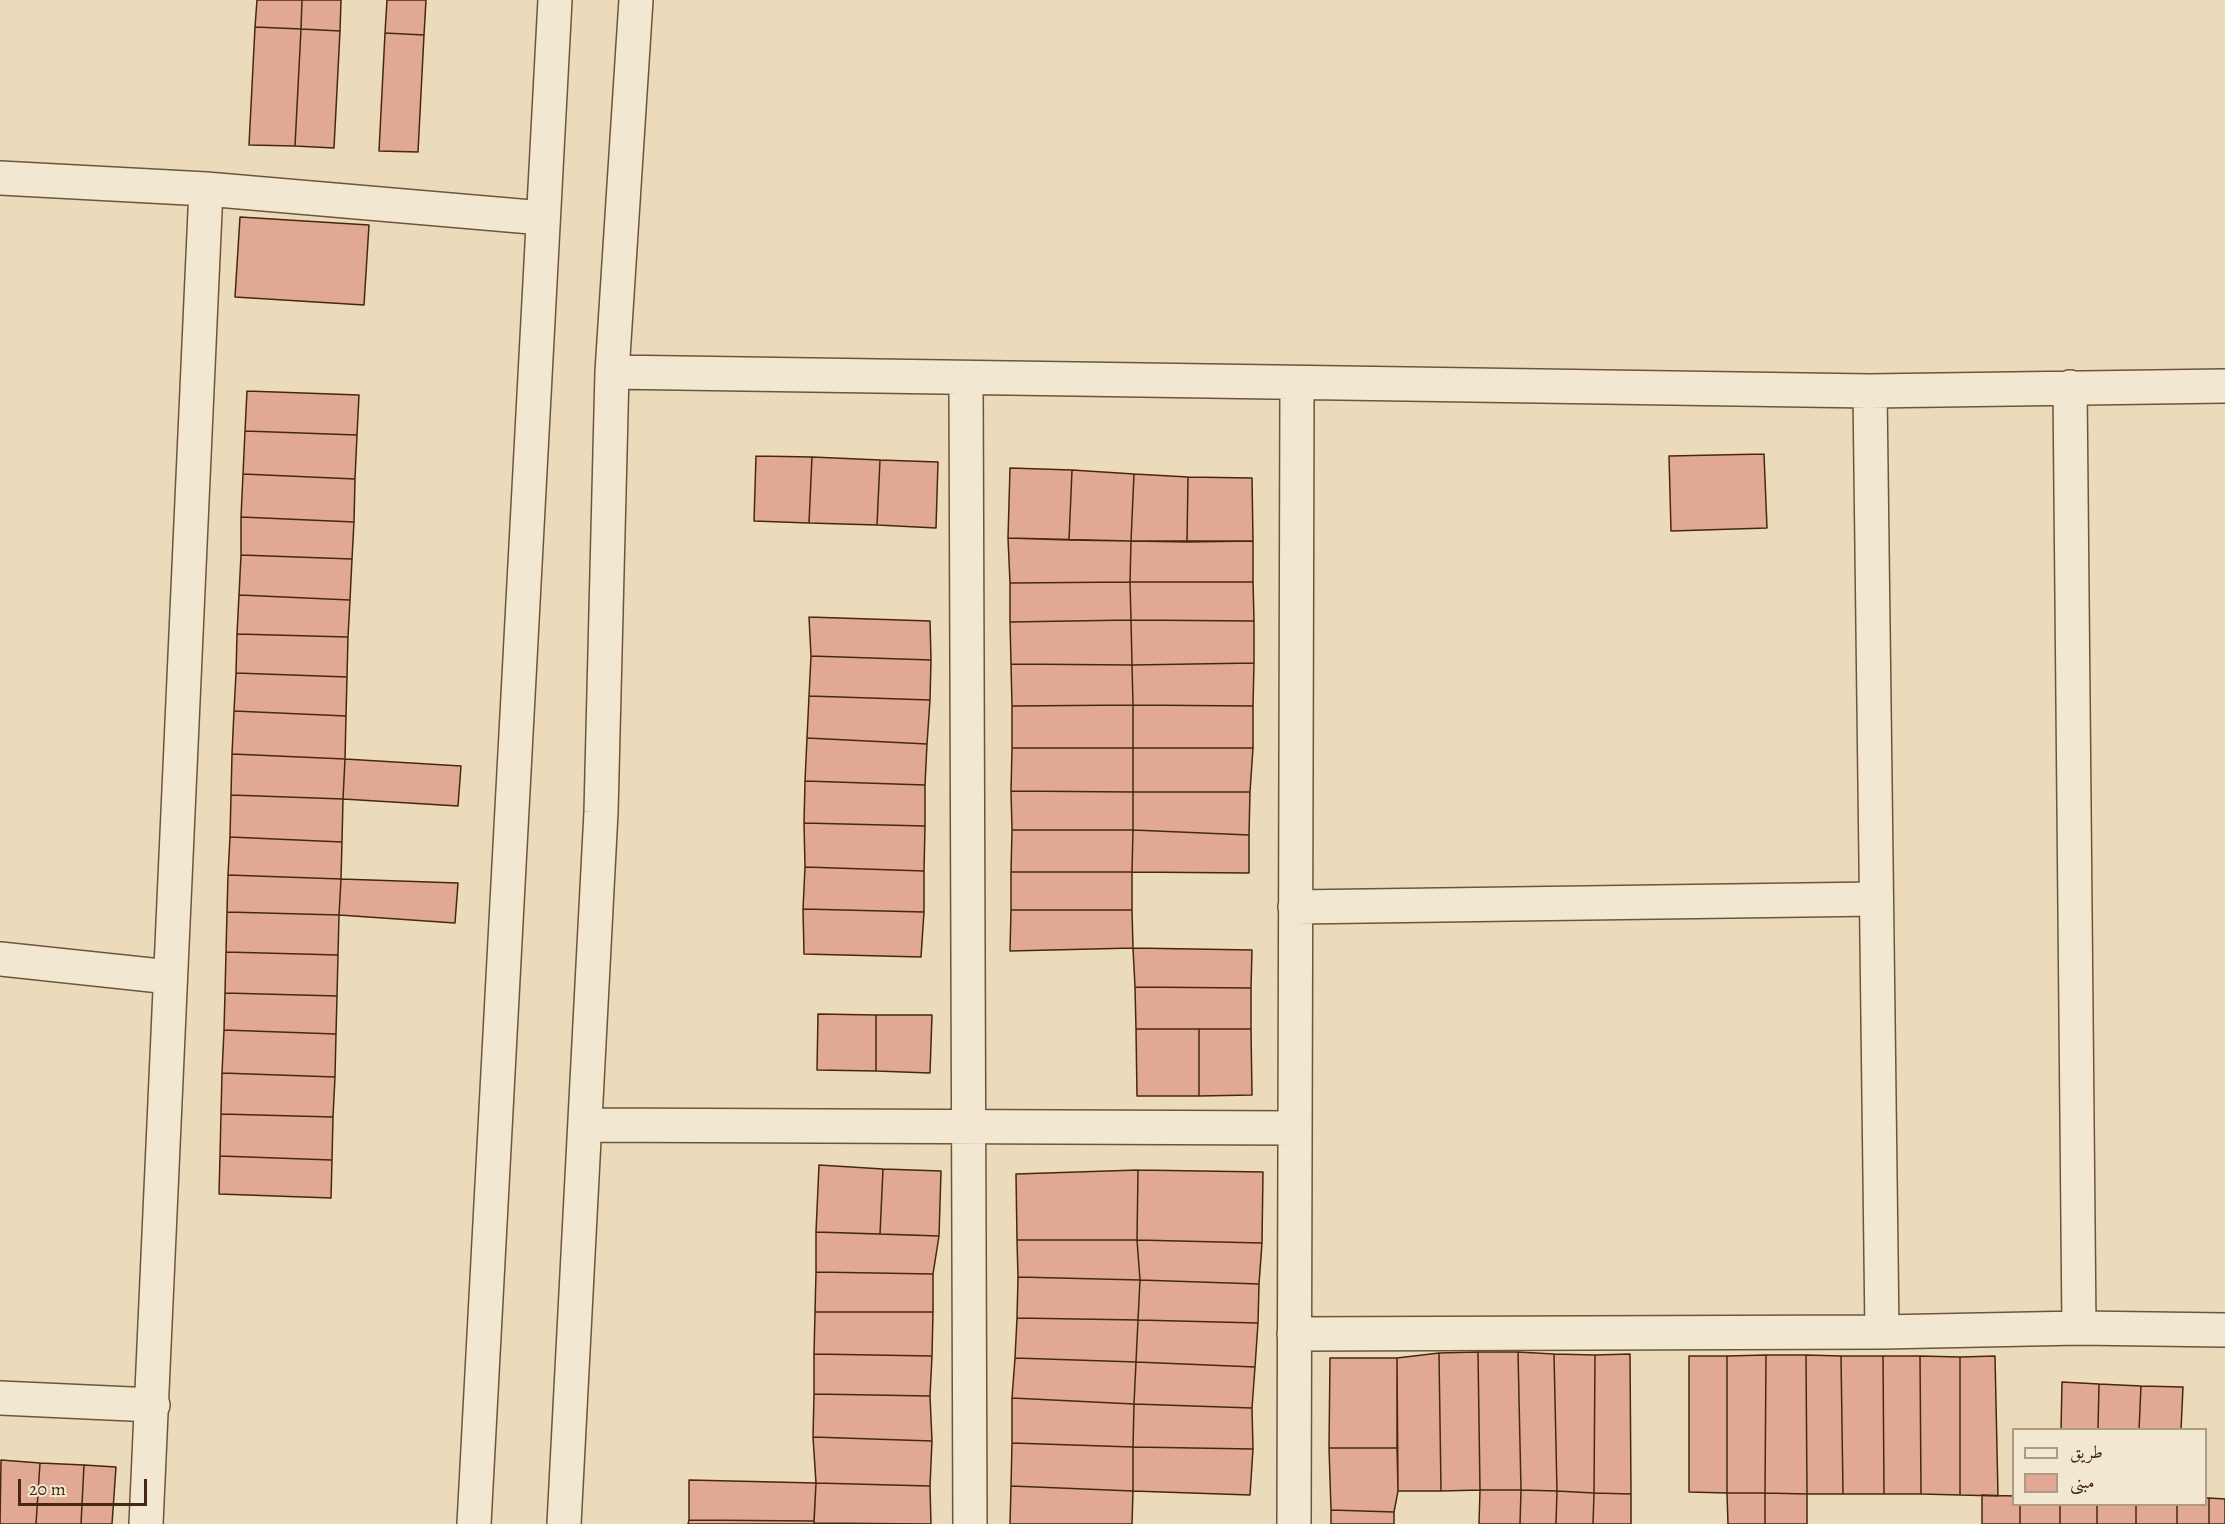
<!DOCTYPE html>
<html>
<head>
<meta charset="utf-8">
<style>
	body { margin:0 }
	#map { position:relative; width:2225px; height:1524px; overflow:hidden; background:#ebdbba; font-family:Alegreya,Amiri,serif }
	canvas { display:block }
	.legend { position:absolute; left:2012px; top:1428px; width:195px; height:78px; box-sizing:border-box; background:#f2e8d2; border:2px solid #ad9b84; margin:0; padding:8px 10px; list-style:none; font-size:18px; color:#45280e }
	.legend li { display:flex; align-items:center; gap:12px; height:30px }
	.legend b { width:30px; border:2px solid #ad9b84 }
	.scale { position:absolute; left:18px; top:1479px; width:129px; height:27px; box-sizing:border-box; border:3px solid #45280e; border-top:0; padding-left:8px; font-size:18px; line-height:21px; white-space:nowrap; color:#45280e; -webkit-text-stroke:4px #f2e8d2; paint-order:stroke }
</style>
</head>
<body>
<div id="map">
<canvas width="2225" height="1524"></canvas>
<ul class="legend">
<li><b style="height:8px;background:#f2e8d2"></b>طريق</li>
<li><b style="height:16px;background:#e1a994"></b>مبنى</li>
</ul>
<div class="scale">20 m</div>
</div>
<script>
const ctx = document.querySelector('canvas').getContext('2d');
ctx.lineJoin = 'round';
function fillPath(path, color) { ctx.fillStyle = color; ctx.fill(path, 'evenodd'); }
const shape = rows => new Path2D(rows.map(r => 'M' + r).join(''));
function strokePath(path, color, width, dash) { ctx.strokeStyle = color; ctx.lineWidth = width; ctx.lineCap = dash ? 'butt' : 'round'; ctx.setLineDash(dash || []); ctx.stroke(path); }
const building = shape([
	[257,0,302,0,301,29,255,27,257,0],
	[302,0,341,0,340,31,301,29,302,0],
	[387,0,426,0,424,35,385,33,387,0],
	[255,27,301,29,295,146,249,145,255,27],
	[301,29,340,31,334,148,295,146,301,29],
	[385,33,424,35,418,152,379,151,385,33],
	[240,217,369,225,364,305,235,297,240,217],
	[247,391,359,395,357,435,245,431,247,391],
	[245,431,357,435,355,479,243,474,245,431],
	[1764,454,1767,528,1671,531,1669,456,1764,454],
	[756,456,812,457,809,523,754,521,756,456],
	[812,457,880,460,877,525,809,523,812,457],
	[880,460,938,462,936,528,877,525,880,460],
	[1010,468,1072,470,1069,540,1008,538,1010,468],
	[1072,470,1134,474,1131,541,1069,540,1072,470],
	[243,474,355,479,354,522,241,517,243,474],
	[1134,474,1188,477,1187,542,1131,541,1134,474],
	[1188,477,1252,478,1253,541,1187,542,1188,477],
	[241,517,354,522,352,559,241,555,241,517],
	[1008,538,1131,541,1130,582,1010,583,1008,538],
	[1131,541,1253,541,1253,582,1130,582,1131,541],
	[241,555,352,559,350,600,239,595,241,555],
	[1130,582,1253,582,1254,621,1131,620,1130,582],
	[1130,582,1131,620,1010,622,1010,583,1130,582],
	[239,595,350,600,348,637,237,634,239,595],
	[809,617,930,621,931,660,811,656,809,617],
	[1131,620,1132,665,1011,664,1010,622,1131,620],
	[1131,620,1254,621,1254,663,1132,665,1131,620],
	[237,634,348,637,347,677,236,673,237,634],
	[811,656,931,660,930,700,809,696,811,656],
	[1254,663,1253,706,1133,705,1132,665,1254,663],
	[1011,664,1132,665,1133,705,1012,706,1011,664],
	[236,673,347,677,346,716,234,711,236,673],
	[809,696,930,700,927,744,807,738,809,696],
	[1133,705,1133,748,1012,748,1012,706,1133,705],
	[1133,705,1253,706,1253,748,1133,748,1133,705],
	[234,711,346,716,345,759,232,754,234,711],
	[807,738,927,744,925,785,805,781,807,738],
	[1012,748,1133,748,1133,792,1011,791,1012,748],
	[1133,748,1253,748,1250,792,1133,792,1133,748],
	[232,754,345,759,343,799,231,795,232,754],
	[345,759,461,766,458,806,343,799,345,759],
	[805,781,925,785,925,826,804,823,805,781],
	[1011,791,1133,792,1133,830,1012,830,1011,791],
	[1133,792,1250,792,1249,835,1133,830,1133,792],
	[231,795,343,799,342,842,230,837,231,795],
	[804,823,925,826,924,871,805,867,804,823],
	[1012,830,1133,830,1132,872,1011,872,1012,830],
	[1133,830,1249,835,1249,873,1132,872,1133,830],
	[230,837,342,842,341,879,228,875,230,837],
	[805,867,924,871,924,912,803,909,805,867],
	[1011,872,1132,872,1132,910,1011,910,1011,872],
	[228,875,341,879,339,915,227,912,228,875],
	[341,879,458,883,455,923,339,915,341,879],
	[803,909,924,912,921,957,804,954,803,909],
	[1011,910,1132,910,1133,948,1010,951,1011,910],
	[227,912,339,915,338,955,226,952,227,912],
	[1133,948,1252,950,1251,988,1135,987,1133,948],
	[226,952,338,955,337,996,225,993,226,952],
	[1135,987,1251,988,1251,1029,1136,1029,1135,987],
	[225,993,337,996,336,1034,224,1030,225,993],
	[818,1014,876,1015,876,1071,817,1070,818,1014],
	[876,1015,932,1015,930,1073,876,1071,876,1015],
	[1136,1029,1199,1029,1199,1096,1137,1096,1136,1029],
	[1199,1029,1251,1029,1252,1095,1199,1096,1199,1029],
	[224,1030,336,1034,335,1077,222,1073,224,1030],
	[222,1073,335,1077,333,1117,221,1114,222,1073],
	[221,1114,333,1117,332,1160,220,1156,221,1114],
	[220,1156,332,1160,331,1198,219,1194,220,1156],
	[819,1165,883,1169,880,1234,816,1232,819,1165],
	[883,1169,941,1171,939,1236,880,1234,883,1169],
	[1138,1170,1263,1172,1262,1243,1137,1240,1138,1170],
	[1138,1170,1137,1240,1017,1240,1016,1174,1138,1170],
	[816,1232,939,1236,933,1274,816,1272,816,1232],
	[1017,1240,1137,1240,1140,1280,1018,1277,1017,1240],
	[1137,1240,1262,1243,1259,1284,1140,1280,1137,1240],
	[816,1272,933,1274,933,1312,815,1312,816,1272],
	[1018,1277,1140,1280,1138,1320,1017,1318,1018,1277],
	[1140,1280,1259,1284,1258,1323,1138,1320,1140,1280],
	[815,1312,933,1312,932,1356,814,1354,815,1312],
	[1017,1318,1138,1320,1136,1362,1015,1358,1017,1318],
	[1138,1320,1258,1323,1255,1367,1136,1362,1138,1320],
	[1478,1352,1518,1352,1521,1490,1480,1490,1478,1352],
	[1478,1352,1480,1490,1441,1491,1439,1353,1478,1352],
	[1518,1352,1554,1354,1557,1491,1521,1490,1518,1352],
	[1439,1353,1441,1491,1398,1491,1397,1358,1439,1353],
	[814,1354,932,1356,930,1396,814,1394,814,1354],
	[1554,1354,1595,1355,1594,1493,1557,1491,1554,1354],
	[1630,1354,1631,1494,1594,1493,1595,1355,1630,1354],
	[1766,1355,1765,1493,1727,1493,1727,1356,1766,1355],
	[1766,1355,1806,1355,1807,1494,1765,1493,1766,1355],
	[1806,1355,1841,1356,1843,1494,1807,1494,1806,1355],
	[1689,1356,1727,1356,1727,1493,1689,1492,1689,1356],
	[1841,1356,1883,1356,1884,1494,1843,1494,1841,1356],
	[1883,1356,1920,1356,1921,1494,1884,1494,1883,1356],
	[1920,1356,1960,1357,1960,1495,1921,1494,1920,1356],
	[1995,1356,1998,1496,1960,1495,1960,1357,1995,1356],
	[1015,1358,1136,1362,1134,1404,1012,1398,1015,1358],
	[1330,1358,1397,1358,1397,1448,1329,1448,1330,1358],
	[1136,1362,1255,1367,1252,1408,1134,1404,1136,1362],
	[2062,1382,2099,1384,2098,1430,2061,1430,2062,1382],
	[2099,1384,2141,1386,2139,1430,2098,1430,2099,1384],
	[2141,1386,2183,1387,2181,1430,2139,1430,2141,1386],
	[814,1394,930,1396,932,1441,813,1437,814,1394],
	[1012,1398,1134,1404,1133,1447,1012,1443,1012,1398],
	[1134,1404,1252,1408,1253,1449,1133,1447,1134,1404],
	[813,1437,932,1441,930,1486,816,1483,813,1437],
	[1012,1443,1133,1447,1133,1491,1011,1486,1012,1443],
	[1133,1447,1253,1449,1250,1495,1133,1491,1133,1447],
	[1329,1448,1397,1448,1398,1491,1394,1512,1331,1510,1329,1448],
	[1,1460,40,1463,36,1524,0,1524,1,1460],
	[40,1463,84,1465,81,1524,36,1524,40,1463],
	[84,1465,116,1467,112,1524,81,1524,84,1465],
	[689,1480,816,1483,814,1521,689,1520,689,1480],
	[816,1483,930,1486,931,1524,814,1523,816,1483],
	[1011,1486,1133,1491,1132,1524,1010,1524,1011,1486],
	[1480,1490,1521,1490,1520,1524,1479,1524,1480,1490],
	[1521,1490,1557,1491,1556,1524,1520,1524,1521,1490],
	[1557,1491,1594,1493,1593,1524,1556,1524,1557,1491],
	[1594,1493,1631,1494,1631,1524,1593,1524,1594,1493],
	[1727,1493,1765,1493,1765,1524,1728,1524,1727,1493],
	[1765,1493,1807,1494,1807,1524,1765,1524,1765,1493],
	[1982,1495,2014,1496,2014,1504,2020,1504,2020,1524,1982,1524,1982,1495],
	[2206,1498,2209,1498,2209,1524,2177,1524,2177,1504,2206,1504,2206,1498],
	[2209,1498,2225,1499,2225,1524,2209,1524,2209,1498],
	[2020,1504,2060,1504,2060,1524,2020,1524,2020,1504],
	[2060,1504,2097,1504,2097,1524,2060,1524,2060,1504],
	[2097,1504,2136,1504,2136,1524,2097,1524,2097,1504],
	[2136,1504,2177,1504,2177,1524,2136,1524,2136,1504],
	[1331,1510,1394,1512,1394,1524,1331,1524,1331,1510],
	[689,1520,814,1521,814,1524,688,1524,689,1520]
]);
fillPath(building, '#e1a994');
strokePath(building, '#45280e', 1.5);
const minor = shape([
	[0,178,206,189,543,218],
	[612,372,1870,391,2225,386],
	[966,378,970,1524],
	[2070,387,2079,1328],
	[1870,391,1882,1332],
	[1295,907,1876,899],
	[0,959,170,977],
	[585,1125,1295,1128],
	[1294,1334,1882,1332,2079,1328,2225,1330],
	[0,1398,153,1405],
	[146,1524,206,189],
	[474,1524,555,0],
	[564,1524,601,812,612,372,636,0],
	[1294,1524,1297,383]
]);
strokePath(minor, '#6e5539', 36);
strokePath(minor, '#f2e8d2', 33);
</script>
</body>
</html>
